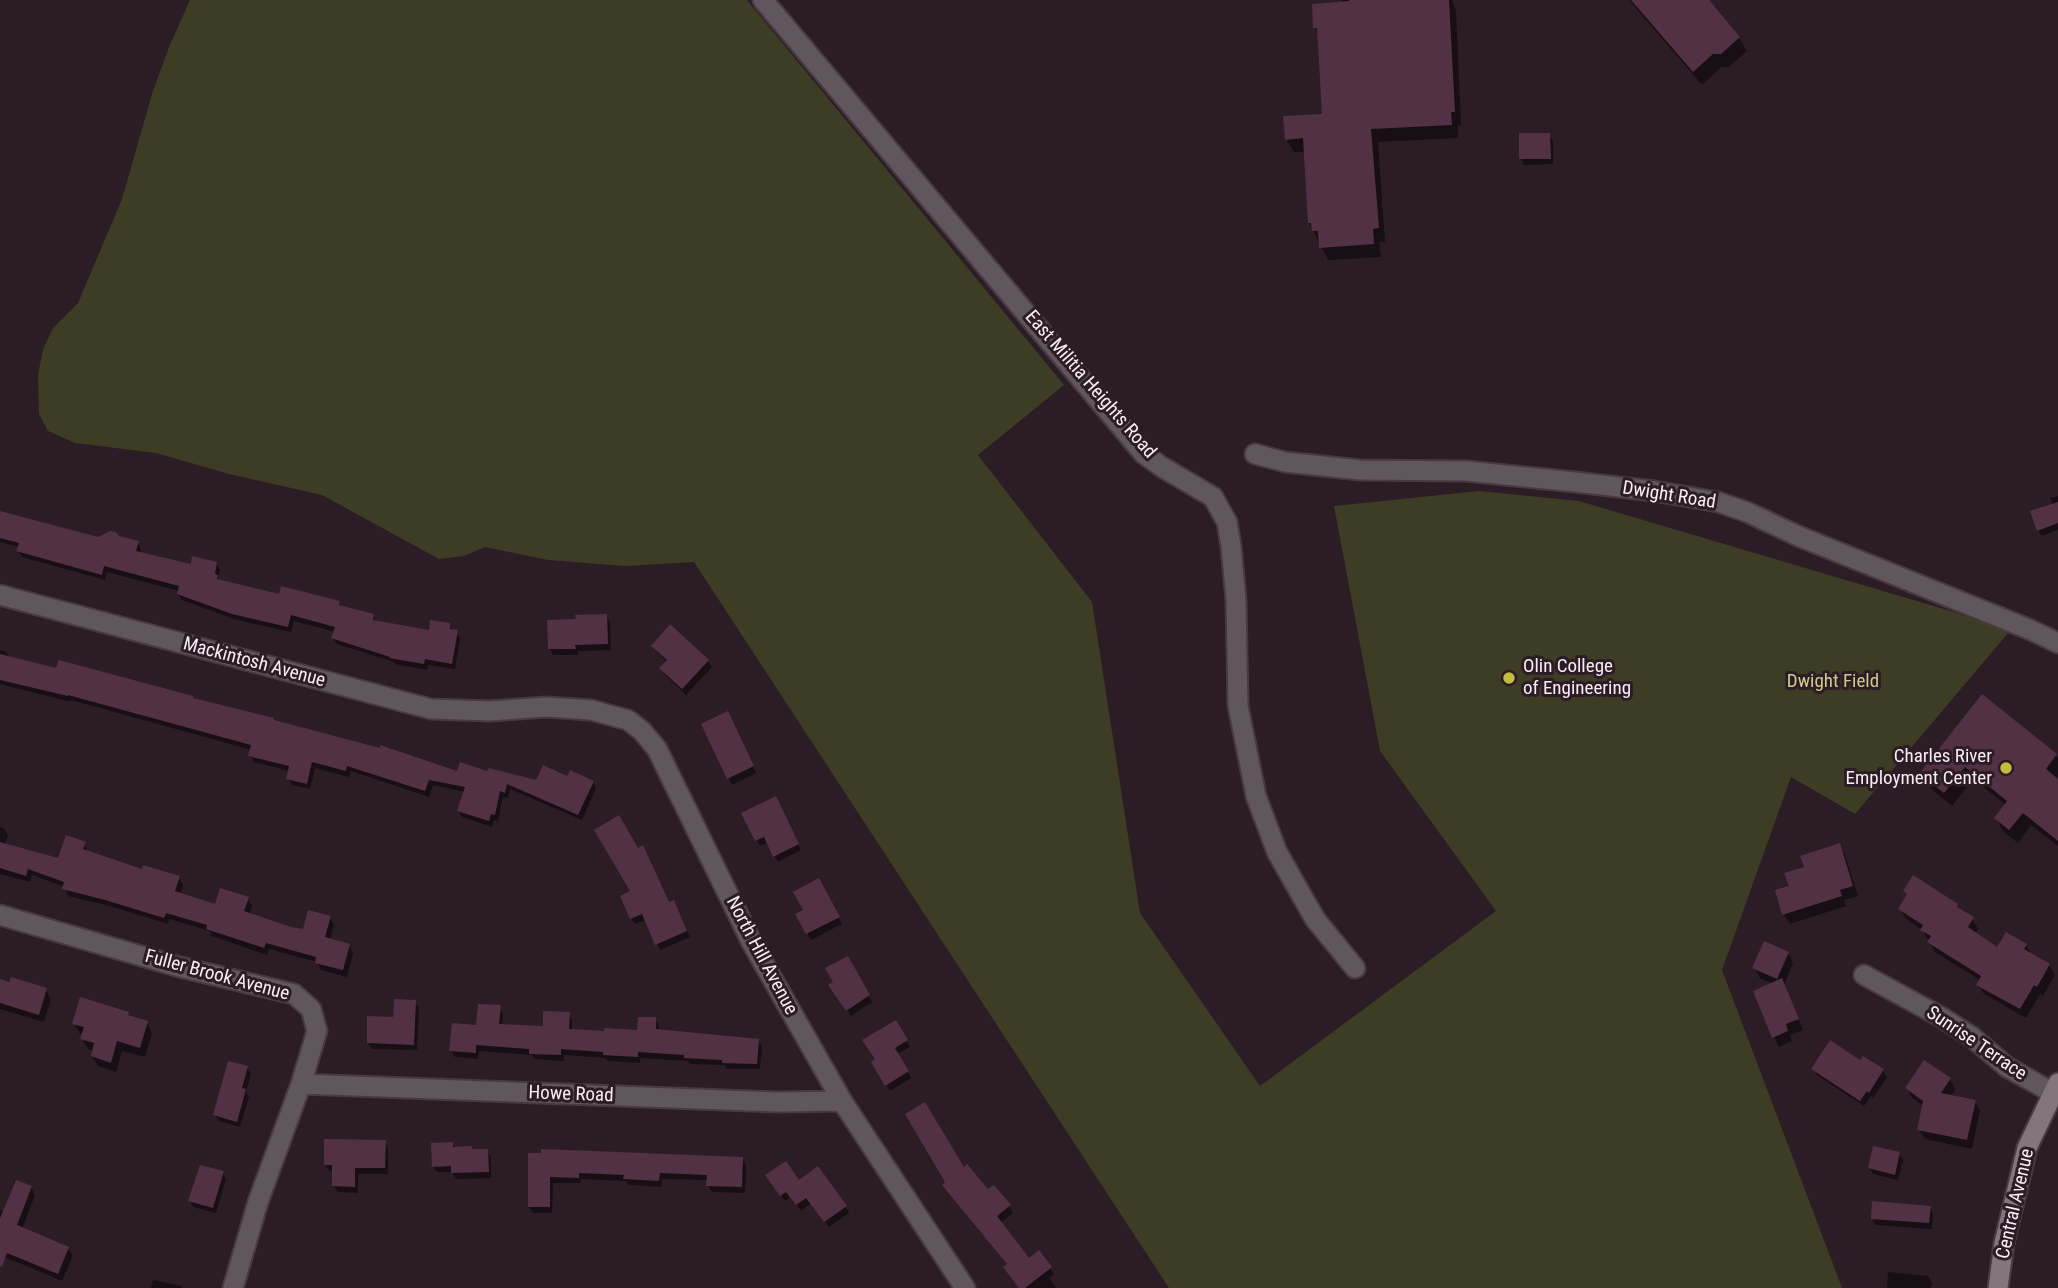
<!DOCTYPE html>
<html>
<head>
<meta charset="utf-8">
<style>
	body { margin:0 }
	canvas { display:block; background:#2b1c25 }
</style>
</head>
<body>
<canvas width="2058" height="1288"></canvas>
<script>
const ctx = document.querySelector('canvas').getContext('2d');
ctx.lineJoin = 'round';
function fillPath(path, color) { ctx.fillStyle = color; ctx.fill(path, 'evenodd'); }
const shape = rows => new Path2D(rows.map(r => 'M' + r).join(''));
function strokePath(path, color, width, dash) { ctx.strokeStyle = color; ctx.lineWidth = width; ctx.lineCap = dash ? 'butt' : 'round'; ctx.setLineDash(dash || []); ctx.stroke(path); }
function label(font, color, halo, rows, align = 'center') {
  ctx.font = font + ' "Roboto Condensed",sans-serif'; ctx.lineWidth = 6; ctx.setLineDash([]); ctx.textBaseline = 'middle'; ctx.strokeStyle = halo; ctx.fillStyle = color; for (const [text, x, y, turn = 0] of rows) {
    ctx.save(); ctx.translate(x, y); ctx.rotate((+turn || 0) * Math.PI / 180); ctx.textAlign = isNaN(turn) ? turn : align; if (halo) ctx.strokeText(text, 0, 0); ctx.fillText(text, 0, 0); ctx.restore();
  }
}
fillPath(shape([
	[190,0,747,0,1064,385,978,455,1092,602,1140,913,1260,1086,1496,911,1380,751,1334,506,1479,491,1579,501,1954,612,2009,632,1855,814,1791,777,1722,970,1842,1288,1169,1288,694,562,624,566,548,560,485,547,464,556,439,559,322,495,229,474,156,453,75,443,48,431,39,414,38,375,43,349,53,328,78,303,122,199,152,94,169,47]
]), '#3d3c24');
fillPath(shape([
	[1342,0,1452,0,1456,11,1461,125,1458,125,1458,138,1378,142,1385,242,1379,242,1381,257,1328,260,1309,223,1305,152,1294,152,1286,139,1324,115,1319,35,1315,28,1342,4],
	[1629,0,1706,0,1739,38,1747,51,1729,67,1721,67,1702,85],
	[1549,135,1553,141,1553,164,1524,165,1521,158],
	[2058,496,2058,530,2042,536,2038,530,2053,506,2050,498],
	[0,519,98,539,138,543,141,549,140,554,192,566,216,563,220,570,218,578,220,582,280,596,339,603,341,607,373,616,377,623,430,632,449,625,460,638,455,669,428,665,427,670,395,664,394,662,337,644,333,638,335,632,294,621,291,632,237,620,182,600,178,594,179,591,107,572,105,580,22,557,18,551,19,547,0,542],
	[606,616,610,622,611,650,578,651,578,655,553,655,550,649,577,621],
	[653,646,708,661,712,667,686,695,665,675,661,669,667,662,657,652],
	[0,650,6,652,10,658,193,700,458,773,489,774,537,782,568,779,593,782,596,788,582,820,510,789,508,798,503,797,498,821,494,820,492,827,462,817,459,811,465,792,433,785,429,797,351,771,349,777,315,768,310,789,292,785,288,778,290,771,254,762,250,755,252,750,71,700,71,702,0,684],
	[1982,696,2058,758,2058,776,2056,779,2058,781,2058,846,2031,825,2018,843,2003,831,1996,818,2006,805,1973,779,1952,806,1929,787,1921,774],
	[731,720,756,773,732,785,704,725],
	[778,804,801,850,778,862,768,843,760,846,757,840],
	[0,827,4,828,8,835,5,845,59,860,84,844,88,852,143,871,179,878,183,885,180,895,216,906,248,899,252,906,249,915,304,931,330,917,334,925,330,940,349,945,353,953,347,977,321,970,317,962,269,949,267,955,212,936,210,931,169,919,168,924,110,906,68,896,65,887,32,875,30,882,0,874],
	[1839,845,1845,855,1858,896,1844,900,1846,906,1790,924,1784,914,1777,891,1791,887,1806,868],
	[818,881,842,924,811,940,797,915,805,910],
	[633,892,677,908,690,937,660,950,646,920,635,924,631,918],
	[1905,892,1957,905,1960,911,1972,919,1978,929,1975,934,1998,950,2026,945,2032,955,2049,965,2055,975,2043,996,2040,994,2026,1018,1984,994,1978,984,1980,980,1935,952,1922,930,1906,919,1900,909,1908,897],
	[1788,953,1793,963,1784,985,1803,1030,1790,1035,1792,1041,1779,1047,1774,1037,1774,984,1760,978,1754,968],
	[847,958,872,1002,851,1016,831,985,835,982],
	[0,981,46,990,51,999,44,1022,0,1009],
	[415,1002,419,1008,417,1050,372,1049,368,1043],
	[499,1007,503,1013,502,1026,545,1028,568,1014,572,1020,572,1031,639,1032,655,1019,659,1025,659,1031,758,1040,762,1047,760,1069,727,1069,725,1065,690,1064,688,1061,640,1058,640,1063,608,1061,606,1058,564,1055,564,1061,534,1059,532,1055,479,1051,478,1059,455,1057,451,1051],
	[127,1013,130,1018,147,1023,152,1033,145,1057,122,1051,116,1072,98,1066,92,1056,94,1051,88,1049,82,1039,83,1035,80,1034,74,1024],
	[895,1022,910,1047,897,1054,911,1078,890,1091,873,1062],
	[1864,1058,1883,1071,1887,1077,1873,1098,1871,1096,1864,1106,1817,1075,1813,1069,1861,1063],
	[247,1067,251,1074,246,1092,249,1097,240,1127,219,1121,215,1115],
	[1950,1079,1955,1089,1951,1096,1975,1101,1980,1111,1972,1149,1925,1139,1919,1129,1924,1106,1912,1098,1907,1088],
	[385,1142,388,1148,388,1174,358,1174,358,1193,338,1192,334,1186,334,1171,329,1171,326,1165],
	[452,1144,455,1148,487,1151,491,1157,491,1178,456,1179,452,1172,437,1172,433,1166],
	[1899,1154,1903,1160,1898,1180,1873,1174,1870,1168],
	[530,1155,742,1159,746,1165,745,1193,712,1192,708,1186,709,1180,662,1179,662,1187,629,1185,626,1181,581,1179,581,1183,553,1183,552,1213,533,1213,529,1207],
	[963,1170,988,1192,994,1187,1009,1206,1013,1213,1000,1223,1029,1260,1038,1253,1054,1274,1049,1278,1056,1288,1020,1288],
	[223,1173,226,1179,216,1213,193,1207,190,1200],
	[15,1181,31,1187,35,1195,22,1229,68,1248,73,1256,62,1281,0,1255,0,1210,4,1212],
	[771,1182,799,1182,846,1207,849,1213,829,1227,811,1203,801,1211,791,1197,785,1201],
	[1930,1208,1933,1214,1932,1229,1876,1225,1872,1219],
	[1888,1272,1928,1276,1932,1283,1931,1288,1887,1288],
	[153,1280,181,1286,182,1288,151,1288]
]), '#0007');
fillPath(shape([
	[1349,0,1449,0,1455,112,1451,112,1452,125,1371,129,1379,228,1373,229,1374,244,1319,248,1318,231,1312,231,1311,223,1308,223,1303,138,1285,140,1283,116,1322,114,1317,28,1313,28,1312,4,1349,1],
	[1631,0,1709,0,1740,37,1721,54,1713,54,1693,72],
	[1519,133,1550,133,1551,159,1519,159],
	[2058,502,2058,523,2037,531,2030,511],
	[0,511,98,537,110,531,116,532,119,536,139,541,136,551,191,564,192,556,217,562,215,574,218,575,217,579,279,594,281,586,340,601,339,605,374,614,373,620,429,630,430,620,450,623,450,629,458,630,452,664,425,659,424,664,389,658,390,657,331,638,335,627,291,615,288,627,232,614,177,594,179,586,104,566,102,575,16,551,19,543,0,538],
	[607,614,608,644,575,645,576,649,548,649,547,620,576,619,575,615],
	[670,624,709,660,682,689,659,668,667,660,651,646],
	[0,654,56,668,59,660,193,696,193,698,274,718,274,720,380,748,380,745,457,771,460,762,487,771,489,768,536,780,543,765,567,776,570,770,594,781,578,815,507,784,505,793,500,791,495,815,491,814,489,821,457,811,465,787,429,780,425,791,347,766,346,771,312,762,307,784,286,779,289,766,248,756,251,745,68,695,68,696,0,680],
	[1982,694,2057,754,2046,769,2058,779,2058,841,2023,813,2009,830,1994,818,2007,801,1965,767,1944,793,1919,774],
	[728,711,754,766,727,779,701,724],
	[776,796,799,844,773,857,764,837,755,841,741,813],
	[619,815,638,848,643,845,669,902,674,900,687,931,655,945,642,914,630,919,620,896,630,891,594,830],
	[66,835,86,842,83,849,142,869,143,865,180,876,175,891,215,904,220,888,249,897,244,911,291,927,303,929,308,910,331,916,325,937,350,944,343,970,315,963,316,957,266,943,264,948,206,929,207,925,166,913,164,918,105,900,62,889,64,882,28,869,26,876,0,868,0,842,58,858],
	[1840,843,1853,886,1840,890,1842,896,1782,915,1775,890,1789,886,1784,873,1804,867,1800,856],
	[1913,875,1958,904,1957,907,1974,917,1968,927,1997,947,2006,932,2027,944,2024,949,2050,964,2037,987,2034,985,2020,1009,1976,985,1981,976,1927,942,1931,936,1920,930,1923,925,1898,909,1907,894,1903,891],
	[819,878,840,917,806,934,795,914,803,910,793,892],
	[1764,941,1789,952,1777,979,1752,968],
	[848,956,870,995,846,1011,828,985,833,982,825,968],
	[11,977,47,988,39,1015,0,1003,0,979,9,982],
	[1782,978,1799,1019,1786,1024,1788,1031,1772,1038,1753,991],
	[80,997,129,1012,128,1015,148,1021,140,1048,117,1041,111,1063,91,1056,94,1043,80,1039,84,1027,72,1024],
	[394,999,416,1000,414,1045,367,1043,367,1016,393,1017],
	[478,1004,501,1005,499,1024,543,1026,543,1011,570,1012,569,1029,604,1031,605,1028,637,1030,638,1017,656,1017,656,1029,759,1039,757,1064,722,1063,722,1060,684,1058,684,1055,638,1052,638,1057,603,1055,603,1052,561,1049,561,1055,529,1054,529,1049,476,1045,476,1053,449,1051,452,1023,476,1025],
	[896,1020,908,1040,895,1048,909,1071,885,1086,871,1062,875,1059,862,1040],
	[1830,1040,1860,1060,1863,1056,1884,1069,1869,1093,1867,1091,1860,1101,1811,1069],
	[1924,1060,1951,1078,1941,1093,1976,1100,1967,1140,1917,1130,1923,1101,1905,1088],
	[228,1061,248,1066,242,1088,246,1089,237,1122,213,1115],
	[925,1102,964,1167,967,1164,988,1189,994,1185,1011,1205,997,1216,1029,1258,1039,1250,1052,1267,1025,1288,1019,1288,1003,1267,1007,1264,942,1185,945,1182,905,1114],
	[324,1139,386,1140,385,1168,355,1168,355,1187,332,1186,332,1165,324,1165],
	[453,1142,453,1147,472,1146,472,1149,488,1149,489,1172,451,1173,451,1166,432,1167,431,1143],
	[1873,1146,1900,1152,1895,1175,1868,1168],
	[541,1149,743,1157,742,1187,706,1186,707,1175,660,1173,659,1181,623,1179,624,1175,579,1173,579,1178,550,1177,550,1207,528,1207,528,1153,541,1153],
	[786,1161,799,1180,818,1166,847,1206,824,1222,806,1198,796,1205,786,1192,780,1196,765,1175],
	[200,1165,224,1171,213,1208,188,1201],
	[16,1180,32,1186,17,1225,69,1247,58,1274,7,1253,2,1267,0,1266,0,1218],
	[1872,1201,1931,1206,1929,1223,1871,1219]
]), '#533144');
const minor = shape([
	[763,0,1144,454,1162,467,1213,497,1227,522,1231,546,1236,600,1238,706,1256,796,1277,852,1315,919,1355,968],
	[1255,454,1285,462,1360,470,1466,471,1575,482,1654,491,1718,502,1747,512,1798,536,2031,630,2058,643],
	[0,595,431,709,490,711,546,707,591,710,628,720,642,731,657,749,752,943,842,1101,965,1288],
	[0,915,176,966,294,994,311,1009,317,1031,301,1084,258,1202,233,1288],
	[1864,975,1941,1017,1972,1037,2007,1067,2053,1093],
	[301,1084,777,1102,842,1101]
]);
const secondary = shape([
	[1998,1288,2004,1243,2027,1148,2058,1083]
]);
strokePath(minor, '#483942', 23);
strokePath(secondary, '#483942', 23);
strokePath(minor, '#5f575b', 19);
strokePath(secondary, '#82757c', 19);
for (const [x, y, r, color] of [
	[1509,678,7,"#c4bc3e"],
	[2006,768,7,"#c4bc3e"]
]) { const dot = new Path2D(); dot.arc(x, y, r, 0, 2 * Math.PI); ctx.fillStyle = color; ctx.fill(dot); strokePath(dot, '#2b1c25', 2.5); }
label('19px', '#f8edf3', '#2b1c25', [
	["East Militia Heights Road",1090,385,49],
	["Dwight Road",1669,496,9],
	["Mackintosh Avenue",254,663,15],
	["North Hill Avenue",761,956,62],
	["Fuller Brook Avenue",217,976,15],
	["Sunrise Terrace",1976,1044,34],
	["Howe Road",571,1095,2],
	["Central Avenue",2016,1204,-77]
]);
label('19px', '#f8edf3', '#2b1c25', [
	["Olin College",1523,667],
	["of Engineering",1523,689],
	["Charles River",1992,757,"right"],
	["Employment Center",1992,779,"right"]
], 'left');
label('19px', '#cfcc89', '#2b1c25', [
	["Dwight Field",1833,682]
]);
</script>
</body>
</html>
